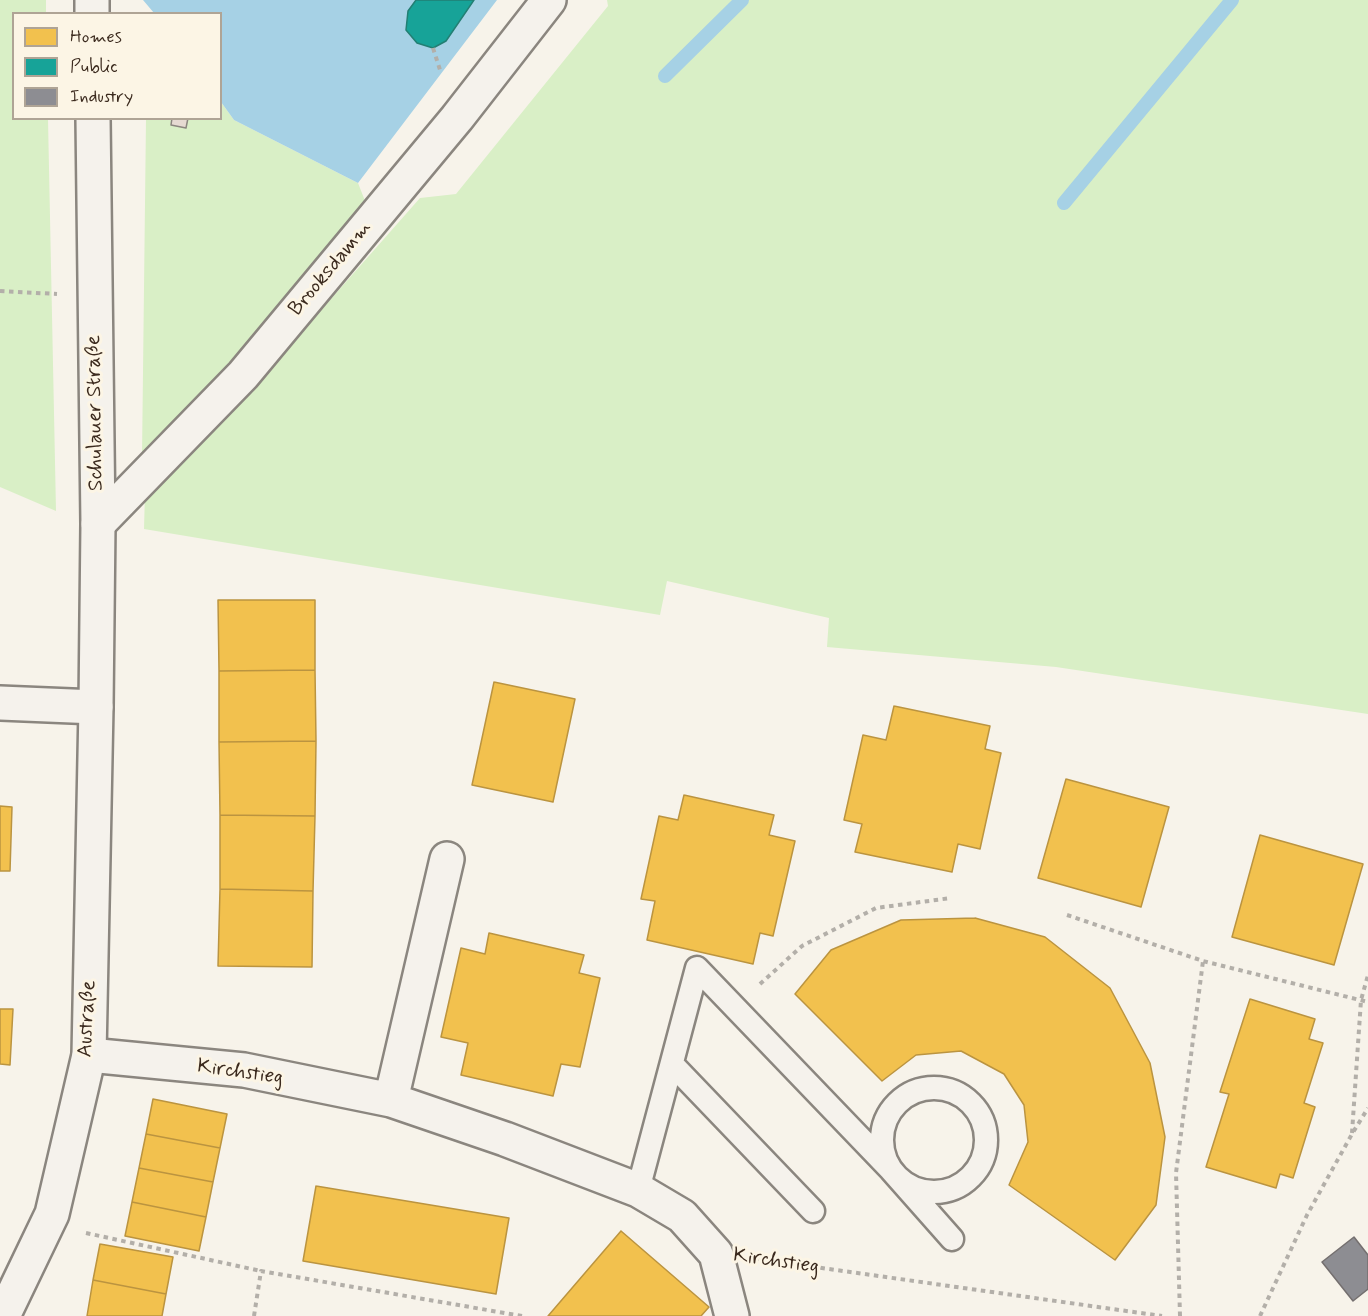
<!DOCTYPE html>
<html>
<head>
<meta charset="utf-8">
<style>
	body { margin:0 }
	#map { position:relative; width:1368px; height:1316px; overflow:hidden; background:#f7f3ea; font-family:Mynerve,sans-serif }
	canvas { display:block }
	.legend { position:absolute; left:12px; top:12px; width:210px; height:108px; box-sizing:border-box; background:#fcf5e5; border:2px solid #afa495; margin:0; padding:8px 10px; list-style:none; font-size:18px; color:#3b2a1e }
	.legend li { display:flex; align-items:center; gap:12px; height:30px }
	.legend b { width:30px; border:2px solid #afa495 }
</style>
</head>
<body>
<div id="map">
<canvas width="1368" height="1316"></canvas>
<ul class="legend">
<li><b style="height:16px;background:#f2c14e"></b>Homes</li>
<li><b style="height:16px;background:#17a398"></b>Public</li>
<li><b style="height:16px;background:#8d8d92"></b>Industry</li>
</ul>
</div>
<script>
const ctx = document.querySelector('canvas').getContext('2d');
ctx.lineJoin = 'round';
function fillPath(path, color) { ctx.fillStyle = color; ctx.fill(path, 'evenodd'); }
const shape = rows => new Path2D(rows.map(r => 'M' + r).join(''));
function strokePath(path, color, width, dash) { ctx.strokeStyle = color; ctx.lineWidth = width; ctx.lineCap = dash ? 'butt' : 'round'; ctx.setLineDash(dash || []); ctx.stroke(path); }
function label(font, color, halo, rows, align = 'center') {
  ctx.font = font + ' Mynerve,sans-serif'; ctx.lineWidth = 6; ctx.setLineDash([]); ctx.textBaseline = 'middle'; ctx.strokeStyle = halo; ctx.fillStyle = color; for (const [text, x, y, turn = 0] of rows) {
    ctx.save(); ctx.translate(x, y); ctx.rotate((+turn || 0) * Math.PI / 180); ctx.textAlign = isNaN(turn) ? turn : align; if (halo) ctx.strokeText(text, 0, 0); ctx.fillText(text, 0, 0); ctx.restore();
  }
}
fillPath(shape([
	[0,0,46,0,46,13,14,14,14,118,48,119,56,511,0,487],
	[607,0,1368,0,1368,714,1056,667,827,647,829,618,667,581,660,615,144,529,145,492,270,368,420,198,456,194,608,6],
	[221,102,234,120,358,183,367,206,244,349,142,456,146,119,220,118]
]), '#d9efc6');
fillPath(shape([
	[143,0,416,0,406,30,417,43,433,48,446,41,474,0,497,0,358,183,234,120,221,102,220,14,154,13]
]), '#a6d1e5');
const homes = shape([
	[218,600,315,600,315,670,219,671,218,600],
	[315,670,316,741,219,742,219,671,315,670],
	[494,682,575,699,553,802,472,785,494,682],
	[894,706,990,726,985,749,1001,753,980,849,958,844,952,872,855,852,862,824,844,820,863,735,886,740,894,706],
	[316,741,315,816,220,815,219,742,316,741],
	[1066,779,1169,807,1141,907,1038,878,1066,779],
	[684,795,774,815,769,835,795,841,773,936,760,933,753,964,647,940,655,901,641,899,659,816,678,820,684,795],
	[0,806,12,807,10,871,0,871,0,806],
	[220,815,315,816,313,891,220,889,220,815],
	[1260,835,1363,864,1334,965,1232,937,1260,835],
	[220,889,313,891,312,967,218,966,220,889],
	[975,918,1045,937,1110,988,1150,1063,1165,1137,1156,1205,1115,1260,1009,1185,1028,1142,1024,1105,1004,1074,961,1051,916,1055,882,1081,795,994,831,950,901,920,975,918],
	[489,933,584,955,579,973,600,978,580,1067,561,1064,553,1096,461,1075,468,1043,441,1037,461,948,485,954,489,933],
	[1250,999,1315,1019,1309,1039,1323,1043,1304,1103,1315,1107,1293,1178,1280,1174,1276,1188,1206,1167,1229,1094,1220,1092,1250,999],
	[0,1009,13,1009,10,1065,0,1064,0,1009],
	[153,1099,227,1114,220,1148,146,1134,153,1099],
	[146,1134,220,1148,213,1182,139,1168,146,1134],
	[139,1168,213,1182,206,1217,132,1202,139,1168],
	[316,1186,509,1218,496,1294,303,1261,316,1186],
	[132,1202,206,1217,199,1251,125,1236,132,1202],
	[621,1231,709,1307,701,1316,548,1316,621,1231],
	[100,1244,173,1257,166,1294,93,1280,100,1244],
	[93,1280,166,1294,162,1316,87,1316,93,1280]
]);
fillPath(homes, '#f2c14e');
strokePath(homes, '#bb9440', 1.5);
const public = shape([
	[416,0,474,0,446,41,433,48,417,43,406,30,408,11,416,0]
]);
fillPath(public, '#17a398');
strokePath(public, '#227f73', 1.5);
const industry = shape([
	[1354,1237,1368,1255,1368,1289,1353,1301,1322,1262,1354,1237]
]);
fillPath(industry, '#8d8d92');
strokePath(industry, '#746f6f', 1.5);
strokePath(shape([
	[665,76,742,0],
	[1064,203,1232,0]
]), '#a6d1e5', 14);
const building = shape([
	[172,118,188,118,186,128,171,125,172,118]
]);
fillPath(building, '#e6dad2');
strokePath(building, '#8b867f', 1.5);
const lane = shape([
	[672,1064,813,1211],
	'882 1140a52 52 0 1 1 104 0a52 52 0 1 1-104 0Z',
	[638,1190,697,968,891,1170,952,1239]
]);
const street = shape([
	[98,524,243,375,457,118,549,0],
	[0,703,96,707],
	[89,1055,244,1070,391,1100,505,1139,638,1190,682,1216,716,1254,732,1316],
	[391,1100,447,859]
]);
const secondary = shape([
	[92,0,92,14],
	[3,1316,52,1214,89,1055,96,707,98,524,93,118]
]);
strokePath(lane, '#8b867f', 27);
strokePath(street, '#8b867f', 38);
strokePath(secondary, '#8b867f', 38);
strokePath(shape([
	[433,48,441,73],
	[0,291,57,294],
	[1067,915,1203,961,1368,1002],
	[760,984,802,946,876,908,951,898],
	[1352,1133,1361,1000,1368,975],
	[86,1233,261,1271],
	[758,1259,1162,1316],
	[254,1316,261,1271,522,1316],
	[1180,1316,1176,1173,1203,961],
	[1260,1316,1307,1215,1352,1134,1368,1108]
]), '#b3afa9', 4, [4.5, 4.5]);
strokePath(lane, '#f5f2ec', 22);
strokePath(street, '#f5f2ec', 33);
strokePath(secondary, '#f5f2ec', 33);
label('21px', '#3b2a1e', '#fcf5e5', [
	["Brooksdamm",331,269,-50],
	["Schulauer Straße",96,413,-91],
	["Austraße",88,1019,-87],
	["Kirchstieg",240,1073,8],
	["Kirchstieg",776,1262,8]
]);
</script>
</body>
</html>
